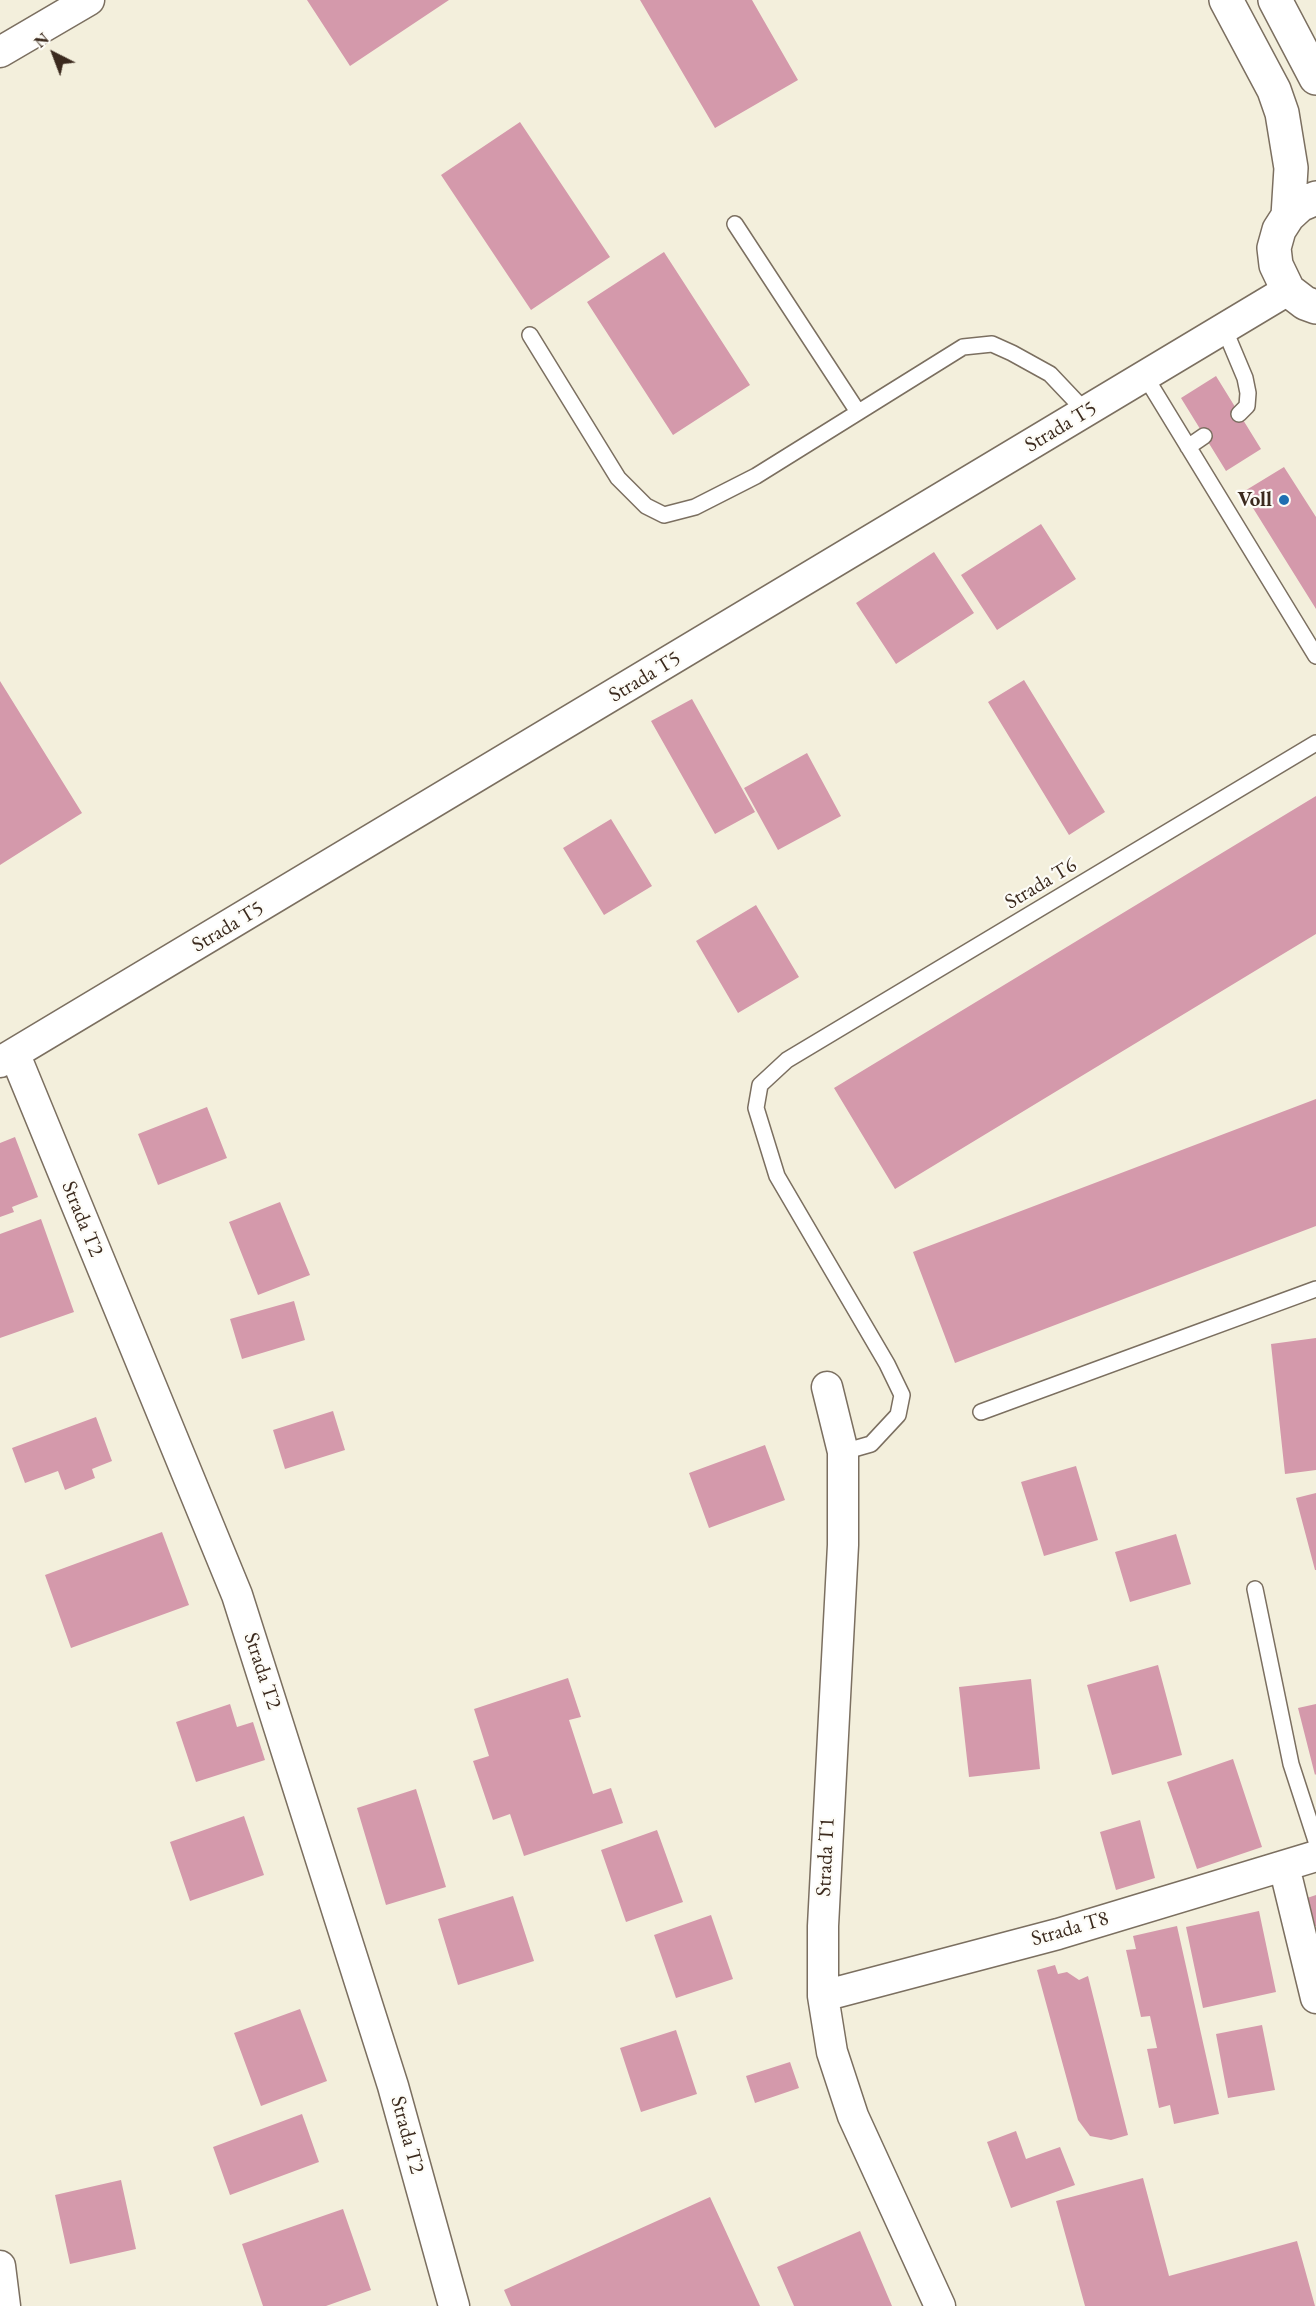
<!DOCTYPE html>
<html>
<head>
<meta charset="utf-8">
<style>
	body { margin:0 }
	#map { position:relative; width:1316px; height:2306px; overflow:hidden; background:#f3efdc; font-family:"EB Garamond",serif }
	canvas { display:block }
	.north { position:absolute; left:24px; top:24px; width:60px; height:60px; -webkit-text-stroke:4px #fdfcf7; paint-order:stroke; rotate:318deg; font-size:16px; font-weight:700; line-height:24px; text-align:center; color:#3b2a1e }
	.north::after { content:''; display:block; margin:auto; width:21px; height:27px; background:#3b2a1e; clip-path:polygon(50% 0,100% 100%,50% 72%,0 100%) }
</style>
</head>
<body>
<div id="map">
<canvas width="1316" height="2306"></canvas>
<div class="north">N</div>
</div>
<script>
const ctx = document.querySelector('canvas').getContext('2d');
ctx.lineJoin = 'round';
function fillPath(path, color) { ctx.fillStyle = color; ctx.fill(path, 'evenodd'); }
const shape = rows => new Path2D(rows.map(r => 'M' + r).join(''));
function strokePath(path, color, width, dash) { ctx.strokeStyle = color; ctx.lineWidth = width; ctx.lineCap = dash ? 'butt' : 'round'; ctx.setLineDash(dash || []); ctx.stroke(path); }
function label(font, color, halo, rows, align = 'center') {
  ctx.font = font + ' "EB Garamond",serif'; ctx.lineWidth = 4.5; ctx.setLineDash([]); ctx.textBaseline = 'middle'; ctx.strokeStyle = halo; ctx.fillStyle = color; for (const [text, x, y, turn = 0] of rows) {
    ctx.save(); ctx.translate(x, y); ctx.rotate((+turn || 0) * Math.PI / 180); ctx.textAlign = isNaN(turn) ? turn : align; if (halo) ctx.strokeText(text, 0, 0); ctx.fillText(text, 0, 0); ctx.restore();
  }
}
fillPath(shape([
	[307,0,449,0,350,66],
	[640,0,752,0,798,80,715,128],
	[520,122,610,257,531,310,441,175],
	[664,252,750,385,673,435,587,302],
	[1216,376,1261,449,1226,471,1181,398],
	[1284,467,1316,517,1316,609,1243,492],
	[1041,524,1076,579,997,630,961,575],
	[934,552,974,613,896,664,856,603],
	[1024,680,1105,812,1069,835,988,702],
	[0,681,82,813,0,865],
	[692,699,755,812,715,834,651,721],
	[807,753,841,816,778,850,744,788],
	[1316,796,1316,934,895,1189,834,1088],
	[611,819,652,886,604,915,563,848],
	[756,905,799,977,738,1013,696,941],
	[1316,1099,1316,1226,955,1363,913,1252],
	[207,1107,227,1158,158,1185,138,1134],
	[15,1137,38,1197,12,1207,14,1212,0,1217,0,1143],
	[280,1202,310,1275,258,1295,229,1222],
	[41,1219,74,1312,0,1338,0,1234],
	[294,1301,305,1340,242,1359,230,1319],
	[1316,1338,1316,1470,1285,1474,1271,1344],
	[333,1411,345,1450,285,1469,273,1430],
	[96,1417,112,1461,92,1469,95,1478,65,1490,58,1471,25,1483,12,1448],
	[765,1445,785,1500,709,1528,689,1473],
	[1076,1466,1098,1540,1044,1556,1021,1482],
	[1316,1493,1316,1570,1315,1570,1296,1498],
	[162,1532,189,1605,71,1648,45,1575],
	[1176,1534,1191,1584,1130,1602,1115,1552],
	[1158,1665,1182,1755,1112,1775,1087,1685],
	[568,1678,581,1717,569,1720,593,1794,611,1788,623,1823,524,1856,510,1814,493,1820,473,1761,489,1756,474,1709],
	[1031,1679,1040,1769,969,1777,959,1687],
	[230,1704,237,1727,253,1722,265,1760,196,1782,176,1722],
	[1316,1704,1316,1774,1315,1775,1298,1708],
	[1233,1759,1262,1847,1197,1869,1167,1782],
	[416,1789,446,1887,386,1905,357,1808],
	[244,1816,264,1875,190,1901,170,1842],
	[1140,1820,1155,1878,1116,1890,1100,1832],
	[657,1830,683,1902,626,1922,601,1850],
	[1316,1895,1316,1926,1315,1926,1307,1898],
	[513,1896,534,1961,458,1985,438,1919],
	[1259,1911,1276,1992,1203,2008,1186,1927],
	[711,1915,733,1979,676,1998,654,1935],
	[1177,1926,1219,2114,1174,2124,1170,2105,1159,2108,1147,2049,1157,2048,1150,2016,1141,2017,1126,1950,1136,1949,1133,1936],
	[1055,1965,1058,1974,1067,1972,1079,1980,1088,1976,1128,2135,1111,2140,1090,2136,1078,2120,1037,1970],
	[300,2009,327,2081,261,2106,234,2033],
	[1262,2025,1275,2090,1228,2098,1216,2034],
	[676,2030,697,2094,641,2112,620,2048],
	[790,2062,799,2088,755,2103,746,2076],
	[302,2114,319,2162,230,2195,213,2147],
	[1016,2131,1026,2159,1060,2147,1075,2185,1011,2208,987,2142],
	[1143,2178,1169,2276,1297,2241,1315,2306,1085,2306,1056,2201],
	[121,2180,136,2249,70,2264,55,2195],
	[710,2197,760,2306,511,2306,504,2290],
	[343,2209,371,2290,326,2306,263,2306,242,2244],
	[860,2231,892,2306,794,2306,777,2267]
]), '#d499ab');
const service = shape([
	[735,224,858,412],
	[1224,328,1245,378,1248,393,1247,406,1239,414],
	[530,335,618,478,646,506,664,515,695,507,756,476,963,347,992,344,1012,353,1050,374,1086,412],
	[1145,376,1316,656],
	[1188,447,1204,436],
	[981,1412,1316,1289],
	[843,1452,871,1444,898,1415,902,1395,887,1364,777,1176,756,1108,760,1085,787,1060,1316,743],
	[1255,1589,1291,1764,1316,1841]
]);
const minor = shape([
	[0,52,89,0],
	[15,1055,237,1595,393,2086,454,2306],
	[0,1062,1288,290],
	[827,1387,843,1452,843,1545,823,1926,823,1996,832,2052,853,2116,940,2306],
	[1284,1866,1316,1998],
	[823,1996,1058,1934,1316,1856],
	[0,2266,5,2306]
]);
const secondary = shape([
	[1226,0,1274,90,1282,113,1291,168,1288,216],
	[1275,0,1316,78],
	[1316,198,1300,205,1288,216,1279,230,1274,248,1276,265,1288,290,1305,303,1316,307]
]);
strokePath(service, '#7b6f60', 18);
strokePath(minor, '#7b6f60', 33);
strokePath(secondary, '#7b6f60', 36);
strokePath(service, '#fff', 15);
strokePath(minor, '#fff', 30);
strokePath(secondary, '#fff', 33);
for (const [x, y, r, color] of [
	[1284,500,6,"#1f6fb2"]
]) { const dot = new Path2D(); dot.arc(x, y, r, 0, 2 * Math.PI); ctx.fillStyle = color; ctx.fill(dot); strokePath(dot, '#fdfcf7', 2); }
label('21px', '#3b2a1e', '#fdfcf7', [
	["Strada T5",1061,427,-31],
	["Strada T5",645,677,-31],
	["Strada T6",1041,884,-31],
	["Strada T5",228,927,-31],
	["Strada T2",82,1219,68],
	["Strada T2",262,1671,72],
	["Strada T1",826,1857,-87],
	["Strada T8",1070,1929,-16],
	["Strada T2",407,2135,75]
]);
label('bold 21px', '#3b2a1e', '#fdfcf7', [
	["Voll",1272,500]
], 'right');
</script>
</body>
</html>
